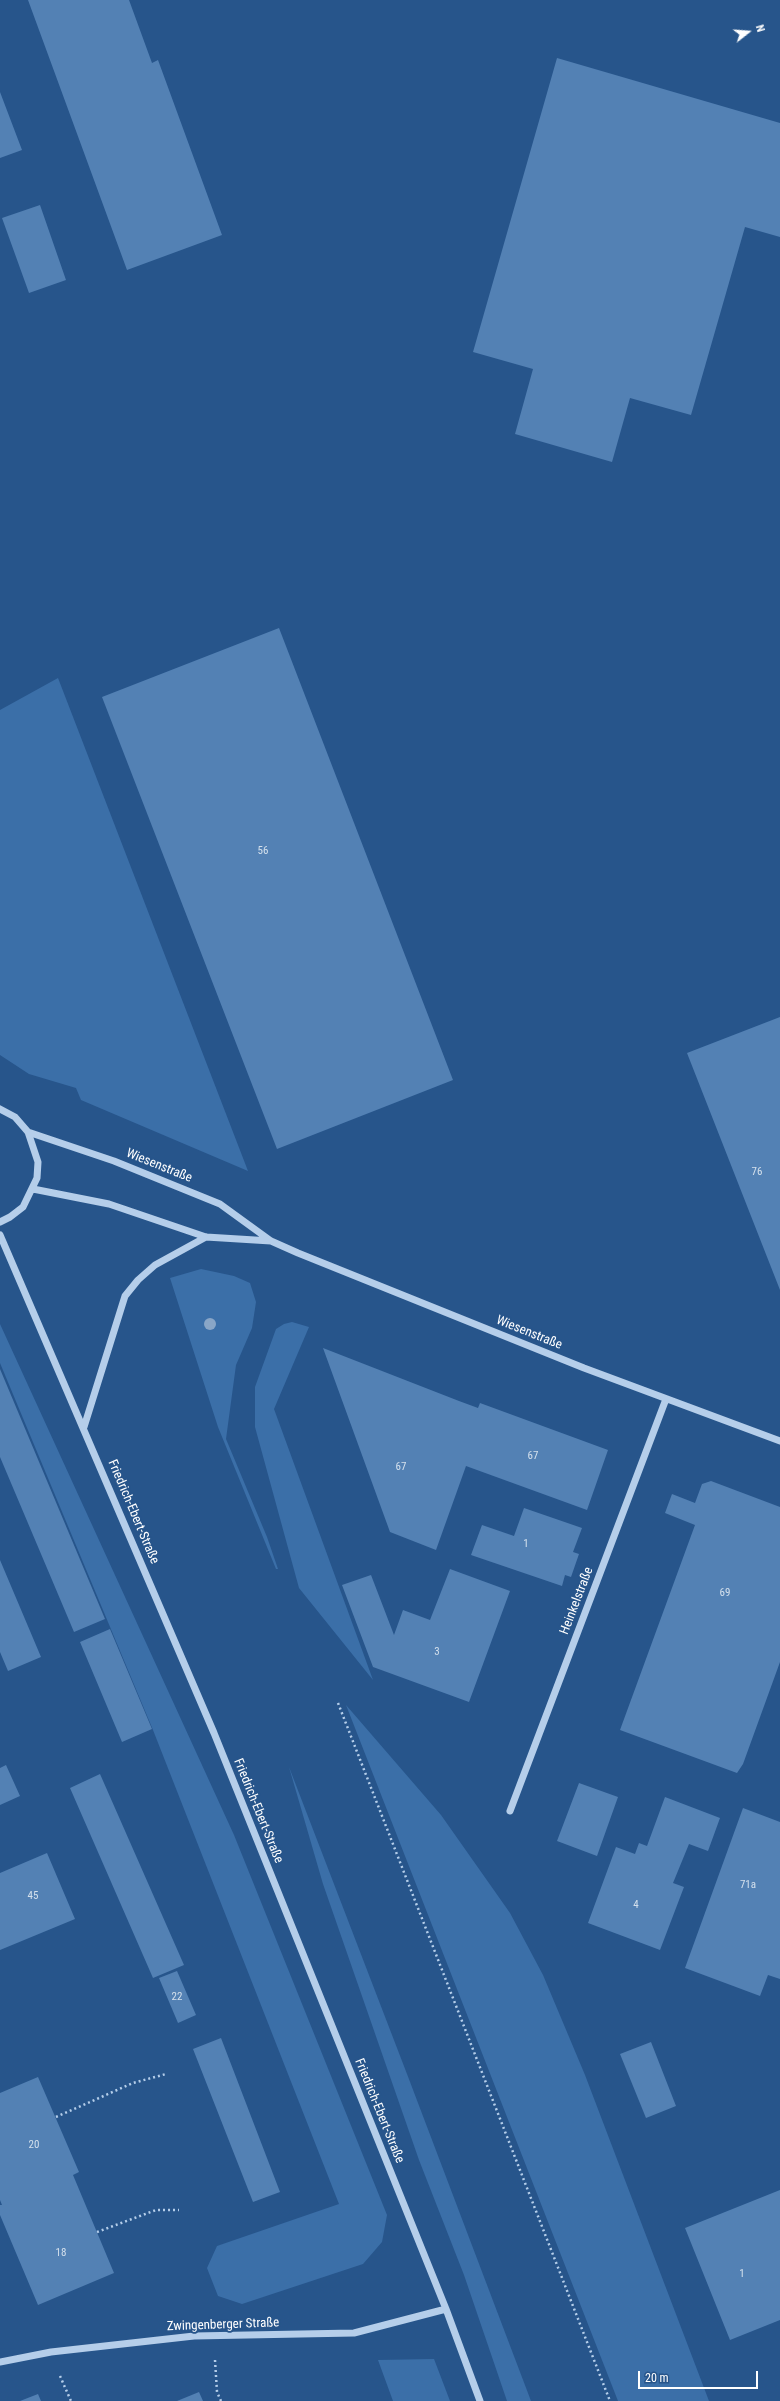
<!DOCTYPE html>
<html>
<head>
<meta charset="utf-8">
<style>
	body { margin:0 }
	#map { position:relative; width:780px; height:2401px; overflow:hidden; background:#27558b; font-family:"Roboto Condensed",sans-serif }
	canvas { display:block }
	.north { position:absolute; left:728px; top:12px; width:40px; height:40px; -webkit-text-stroke:3px #27558b; paint-order:stroke; rotate:73deg; font-size:11px; font-weight:700; line-height:16px; text-align:center; color:#fff }
	.north::after { content:''; display:block; margin:auto; width:14px; height:18px; background:#fff; clip-path:polygon(50% 0,100% 100%,50% 72%,0 100%) }
	.scale { position:absolute; left:638px; top:2371px; width:120px; height:18px; box-sizing:border-box; border:2px solid #fff; border-top:0; padding-left:5px; font-size:12px; line-height:14px; white-space:nowrap; color:#fff; -webkit-text-stroke:3px #27558b; paint-order:stroke }
</style>
</head>
<body>
<div id="map">
<canvas width="780" height="2401"></canvas>
<div class="north">N</div>
<div class="scale">20 m</div>
</div>
<script>
const ctx = document.querySelector('canvas').getContext('2d');
ctx.lineJoin = 'round';
function fillPath(path, color) { ctx.fillStyle = color; ctx.fill(path, 'evenodd'); }
const shape = rows => new Path2D(rows.map(r => 'M' + r).join(''));
function strokePath(path, color, width, dash) { ctx.strokeStyle = color; ctx.lineWidth = width; ctx.lineCap = dash ? 'butt' : 'round'; ctx.setLineDash(dash || []); ctx.stroke(path); }
function label(font, color, halo, rows, align = 'center') {
  ctx.font = font + ' "Roboto Condensed",sans-serif'; ctx.lineWidth = 4; ctx.setLineDash([]); ctx.textBaseline = 'middle'; ctx.strokeStyle = halo; ctx.fillStyle = color; for (const [text, x, y, turn = 0] of rows) {
    ctx.save(); ctx.translate(x, y); ctx.rotate((+turn || 0) * Math.PI / 180); ctx.textAlign = isNaN(turn) ? turn : align; if (halo) ctx.strokeText(text, 0, 0); ctx.fillText(text, 0, 0); ctx.restore();
  }
}
fillPath(shape([
	[58,678,248,1171,81,1100,76,1088,29,1074,0,1055,0,710],
	[201,1269,234,1276,250,1283,256,1302,252,1328,236,1365,226,1439,267,1537,278,1569,276,1569,218,1427,170,1278],
	[292,1322,309,1327,274,1409,373,1680,299,1588,255,1427,255,1387,276,1329,284,1324],
	[0,1324,234,1835,387,2215,382,2242,363,2264,242,2304,218,2296,207,2268,217,2246,339,2204,153,1730,0,1363],
	[346,1705,441,1815,510,1913,543,1975,585,2075,709,2401,618,2401],
	[289,1767,407,2074,531,2401,507,2401,464,2275,419,2160,323,1884],
	[434,2359,450,2401,393,2401,378,2360]
]), '#3b6fa8');
fillPath(shape([
	[28,0,129,0,152,63,158,60,222,235,127,270],
	[557,58,780,123,780,237,745,227,691,415,630,398,612,462,515,434,533,369,473,352],
	[0,92,22,150,0,158],
	[40,205,66,280,29,293,2,218],
	[279,628,453,1080,277,1149,102,697],
	[780,1017,780,1290,687,1053],
	[323,1348,459,1401,478,1408,480,1403,608,1450,587,1510,466,1466,436,1550,390,1532],
	[0,1369,105,1619,74,1632,0,1457],
	[711,1481,780,1507,780,1662,743,1764,737,1773,620,1730,695,1525,665,1513,672,1494,695,1503,702,1484],
	[524,1508,582,1528,573,1552,579,1554,571,1577,565,1575,562,1586,471,1555,482,1525,514,1536],
	[0,1560,41,1657,8,1671,0,1652],
	[450,1569,510,1591,469,1702,373,1667,342,1585,371,1575,394,1635,403,1610,430,1620],
	[110,1629,152,1729,122,1742,80,1642],
	[6,1765,20,1796,0,1805,0,1768],
	[100,1774,184,1965,153,1978,70,1788],
	[579,1783,618,1797,597,1856,557,1841],
	[665,1797,720,1818,708,1851,689,1844,673,1883,684,1887,660,1950,588,1923,616,1847,635,1854,639,1843,647,1846],
	[743,1808,780,1822,780,1979,768,1975,760,1996,685,1968],
	[47,1853,75,1919,0,1950,0,1873],
	[177,1971,196,2015,178,2023,159,1978],
	[221,2038,280,2192,253,2202,193,2049],
	[651,2042,676,2106,646,2118,620,2054],
	[38,2077,79,2172,73,2175,114,2273,38,2305,0,2215,0,2205,2,2205,0,2200,0,2093],
	[780,2190,780,2320,730,2340,685,2228],
	[199,2392,203,2401,177,2401],
	[38,2394,41,2401,20,2401]
]), '#5381b4');
strokePath(shape([
	[338,1703,610,2401],
	[56,2117,133,2083,166,2074],
	[97,2232,156,2210,179,2210],
	[215,2360,217,2392,221,2401],
	[60,2376,71,2401]
]), '#b5ceea', 2.5, [2, 3]);
strokePath(shape([
	[0,1109,15,1117,28,1132,38,1162,37,1178,23,1207,10,1217,0,1222],
	[28,1132,114,1161,220,1204,271,1241,298,1253,584,1368,780,1441],
	[33,1189,109,1204,206,1237,271,1241],
	[0,1235,214,1733,446,2309,480,2401],
	[84,1427,125,1296,138,1280,155,1265,206,1237],
	[510,1811,666,1399],
	[0,2362,51,2352,194,2336,354,2333,446,2309]
]), '#b5ceea', 7);
ctx.fillStyle = '#89a6c7';
for (const [x, y] of [
	[210,1324]
]) { ctx.beginPath(); ctx.arc(x, y, 6, 0, 2 * Math.PI); ctx.fill(); }
label('11px', '#d4e0ec', null, [
	["56",263,851],
	["76",757,1172],
	["67",533,1456],
	["67",401,1467],
	["1",526,1544],
	["69",725,1593],
	["3",437,1652],
	["71a",748,1885],
	["45",33,1896],
	["4",636,1905],
	["22",177,1997],
	["20",34,2145],
	["18",61,2253],
	["1",742,2274]
]);
label('13px', '#fff', '#27558b', [
	["Wiesenstraße",159,1166,22],
	["Wiesenstraße",529,1333,22],
	["Friedrich-Ebert-Straße",133,1512,67],
	["Heinkelstraße",577,1601,-69],
	["Friedrich-Ebert-Straße",258,1811,68],
	["Friedrich-Ebert-Straße",379,2111,68],
	["Zwingenberger Straße",223,2325,-2]
]);
</script>
</body>
</html>
